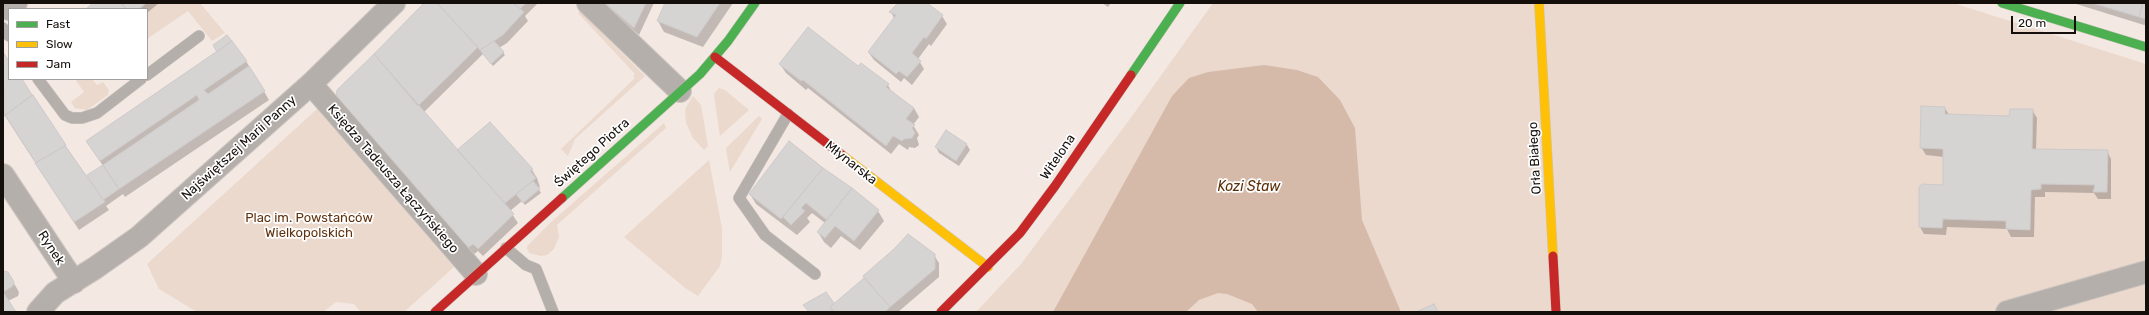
<!DOCTYPE html>
<html>
<head>
<meta charset="utf-8">
<style>
	body { margin:0 }
	#map { position:relative; width:2149px; height:315px; overflow:hidden; background:#f3e8e2; font-family:Rubik,sans-serif }
	canvas { display:block }
	.frame { position:absolute; inset:0; border:4px solid #150f0c; pointer-events:none }
	.legend { position:absolute; left:8px; top:8px; width:140px; height:72px; box-sizing:border-box; background:#fff; border:1px solid #a19f9e; margin:0; padding:5px 7px; list-style:none; font-size:12px; color:#150f0c }
	.legend li { display:flex; align-items:center; gap:8px; height:20px }
	.legend b { width:20px; border:1px solid #a19f9e }
	.scale { position:absolute; left:2011px; top:16px; width:65px; height:18px; box-sizing:border-box; border:2px solid #150f0c; border-top:0; padding-left:5px; font-size:12px; line-height:14px; white-space:nowrap; color:#150f0c; -webkit-text-stroke:3px #fff; paint-order:stroke }
</style>
</head>
<body>
<div id="map">
<canvas width="2149" height="315"></canvas>
<div class="frame"></div>
<ul class="legend">
<li><b style="height:5px;background:#4caf50"></b>Fast</li>
<li><b style="height:5px;background:#ffc107"></b>Slow</li>
<li><b style="height:5px;background:#c62828"></b>Jam</li>
</ul>
<div class="scale">20 m</div>
</div>
<script>
const ctx = document.querySelector('canvas').getContext('2d');
ctx.lineJoin = 'round';
function fillPath(path, color) { ctx.fillStyle = color; ctx.fill(path, 'evenodd'); }
const shape = rows => new Path2D(rows.map(r => 'M' + r).join(''));
function strokePath(path, color, width, dash) { ctx.strokeStyle = color; ctx.lineWidth = width; ctx.lineCap = dash ? 'butt' : 'round'; ctx.setLineDash(dash || []); ctx.stroke(path); }
function label(font, color, halo, rows, align = 'center') {
  ctx.font = font + ' Rubik,sans-serif'; ctx.lineWidth = 3.5; ctx.setLineDash([]); ctx.textBaseline = 'middle'; ctx.strokeStyle = halo; ctx.fillStyle = color; for (const [text, x, y, turn = 0] of rows) {
    ctx.save(); ctx.translate(x, y); ctx.rotate((+turn || 0) * Math.PI / 180); ctx.textAlign = isNaN(turn) ? turn : align; if (halo) ctx.strokeText(text, 0, 0); ctx.fillText(text, 0, 0); ctx.restore();
  }
}
fillPath(shape([
	[147,3,200,3,225,33,212,41,188,11,147,39,147,9,140,9],
	[1213,3,1953,3,2146,64,2146,312,976,312,1021,264,1127,123],
	[580,11,645,76,575,139,568,156,561,149,635,78,633,77,635,74,578,13],
	[75,79,92,79,97,85,103,82,109,90,108,95,87,110,75,108,71,102,84,92],
	[719,88,725,90,749,110,720,136,714,96,715,92],
	[693,96,701,105,708,146,704,150,693,138,686,123,685,109],
	[317,109,454,267,404,312,361,312,354,304,336,302,323,312,197,312,159,289,147,264],
	[759,116,762,119,730,172,726,150,727,147],
	[664,123,666,128,557,225,559,237,554,249,547,255,541,256,529,253,527,248,528,245,549,224],
	[709,160,722,228,722,256,720,266,698,296,685,288,624,237]
]), '#ebd9cd');
fillPath(shape([
	[1264,65,1297,70,1318,77,1340,100,1355,128,1362,220,1401,312,1258,312,1252,304,1227,294,1218,293,1199,300,1186,312,1053,312,1172,96,1189,78,1208,72]
]), '#d6baa9');
fillPath(shape([
	[94,3,159,3,147,13,147,9,87,9],
	[425,3,538,3,525,16,528,21,507,43,499,48,505,55,493,66,483,54,423,113,457,152,490,123,532,170,537,178,540,187,538,188,541,193,525,205,522,201,510,211,518,223,483,256,478,251,473,255,338,90],
	[601,3,654,3,639,35],
	[666,3,733,3,703,47,664,32,658,21],
	[899,3,925,3,942,16,947,24,931,46,929,44,918,59,924,69,912,85,904,78,901,82,874,60,869,53,894,18,891,12],
	[1102,3,1111,3,1108,7],
	[2073,3,2146,3,2146,24,2144,25],
	[3,53,9,62,9,79,20,79,93,186,103,166,93,150,246,61,269,100,125,197,123,194,106,206,109,210,79,230,3,113],
	[780,64,858,68,888,85,892,93,914,108,919,117,913,125,919,135,917,138,919,145,915,148,909,147,908,150,899,144,891,154,808,88,806,90,786,73],
	[1945,108,1949,115,2010,117,2032,110,2037,118,2036,150,2107,151,2111,159,2111,199,2098,199,2094,193,2045,192,2045,197,2035,197,2034,237,2011,237,2007,229,1947,227,1946,235,1924,234,1920,227,1944,186,1944,157,1926,155,1921,147],
	[947,131,967,145,970,150,959,166,939,153,936,147],
	[790,142,878,211,884,221,860,250,841,236,831,248,824,242,818,232,825,223,812,213,807,218,810,222,797,235,756,204,750,194],
	[934,255,939,263,939,277,898,312,809,312,826,293,834,305,865,278],
	[8,273,19,292,18,296,8,301,14,312,3,312,3,274]
]), '#0003');
const building = shape([
	[93,3,121,3,126,9,86,9,93,3],
	[121,3,146,3,139,9,126,9,121,3],
	[424,3,437,3,478,47,418,106,374,54,424,3],
	[437,3,513,3,524,12,503,35,480,50,437,3],
	[513,3,526,3,520,9,513,3],
	[605,3,646,3,634,28,605,3],
	[665,3,720,3,697,37,657,21,665,3],
	[898,3,927,3,943,15,926,39,924,37,912,53,921,61,907,77,899,71,896,74,868,52,896,15,889,12,898,3],
	[2092,3,2103,3,2102,6,2092,3],
	[2103,3,2143,3,2139,17,2102,6,2103,3],
	[2143,3,2146,3,2146,19,2139,17,2143,3],
	[808,27,858,66,861,63,889,84,886,87,914,108,906,119,915,125,912,128,915,133,912,138,904,139,902,141,893,136,886,146,803,80,801,81,779,64,808,27],
	[227,35,232,41,217,52,213,45,227,35],
	[232,41,247,61,204,90,208,94,249,66,265,91,119,189,103,165,199,100,197,95,100,161,86,141,232,41],
	[494,41,504,52,491,64,480,50,494,41],
	[3,52,9,61,9,79,22,79,32,95,4,116,3,52],
	[374,54,514,214,478,249,473,244,468,248,336,100,337,90,374,54],
	[33,95,66,145,36,163,5,115,33,95],
	[1921,106,1945,107,1945,114,2009,116,2010,109,2033,109,2032,149,2108,150,2107,192,2093,192,2095,185,2041,184,2041,189,2031,190,2030,230,2006,229,2006,221,1943,219,1942,228,1919,227,1919,187,1922,184,1943,185,1943,149,1920,148,1921,106],
	[490,122,533,169,530,171,536,178,505,203,457,150,490,122],
	[946,130,967,144,956,161,935,147,946,130],
	[789,141,823,168,781,219,749,194,789,141],
	[65,146,105,202,74,222,35,163,65,146],
	[103,165,119,189,103,200,87,175,103,165],
	[823,168,852,188,827,220,806,203,801,208,805,211,791,225,783,217,823,168],
	[533,181,540,189,523,203,516,194,533,181],
	[852,188,879,210,854,241,835,226,825,238,817,232,852,188],
	[908,234,935,254,935,269,890,307,863,276,894,249,908,234],
	[3,271,8,272,14,282,13,286,3,292,16,312,3,312,3,271],
	[864,278,890,307,885,312,834,312,830,307,864,278],
	[826,292,834,303,830,307,832,310,830,312,809,312,803,305,826,292],
	[1434,304,1438,312,1416,312,1434,304]
]);
fillPath(building, '#d6d3d3');
strokePath(building, '#cdc9ca', 1);
const lane = shape([
	[3,28,9,36],
	[147,75,199,36],
	[38,79,65,115,72,118,82,118,97,113,141,79],
	[788,114,739,198,765,235,815,274],
	[506,248,526,265,536,269,553,312]
]);
const street = shape([
	[588,3,680,91],
	[9,9,16,3],
	[311,84,476,274],
	[3,175,74,282],
	[38,312,55,293,95,268,139,237,311,84,394,3],
	[2007,312,2146,272]
]);
const fast = shape([
	[2002,3,2146,47],
	[1131,75,1180,3],
	[562,198,700,74,728,41,755,3]
]);
const slow = shape([
	[1539,3,1553,256],
	[842,155,988,267]
]);
const jam = shape([
	[715,57,842,155],
	[1553,256,1556,312],
	[435,312,562,198],
	[941,312,1020,233,1055,186,1131,75]
]);
strokePath(lane, '#cec6c1', 12);
strokePath(street, '#cec6c1', 24);
strokePath(fast, '#cec6c1', 10);
strokePath(slow, '#cec6c1', 10);
strokePath(jam, '#cec6c1', 10);
strokePath(lane, '#b5afab', 11);
strokePath(street, '#b5afab', 22);
strokePath(fast, '#4caf50', 9);
strokePath(slow, '#ffc107', 9);
strokePath(jam, '#c62828', 9);
label('13px', '#150f0c', '#fff', [
	["Najświętszej Marii Panny",239,148,-42],
	["Świętego Piotra",592,153,-42],
	["Witelona",1058,157,-56],
	["Orła Białego",1535,158,-93],
	["Młynarska",851,163,38],
	["Księdza Tadeusza Łączyńskiego",393,179,49],
	["Rynek",51,248,57]
]);
label('13px', '#60320d', '#fff', [
	["Plac im. Powstańców",309,218],
	["Wielkopolskich",309,233]
]);
label('italic 14px', '#5d2f09', '#fff', [
	["Kozi Staw",1249,187]
]);
</script>
</body>
</html>
